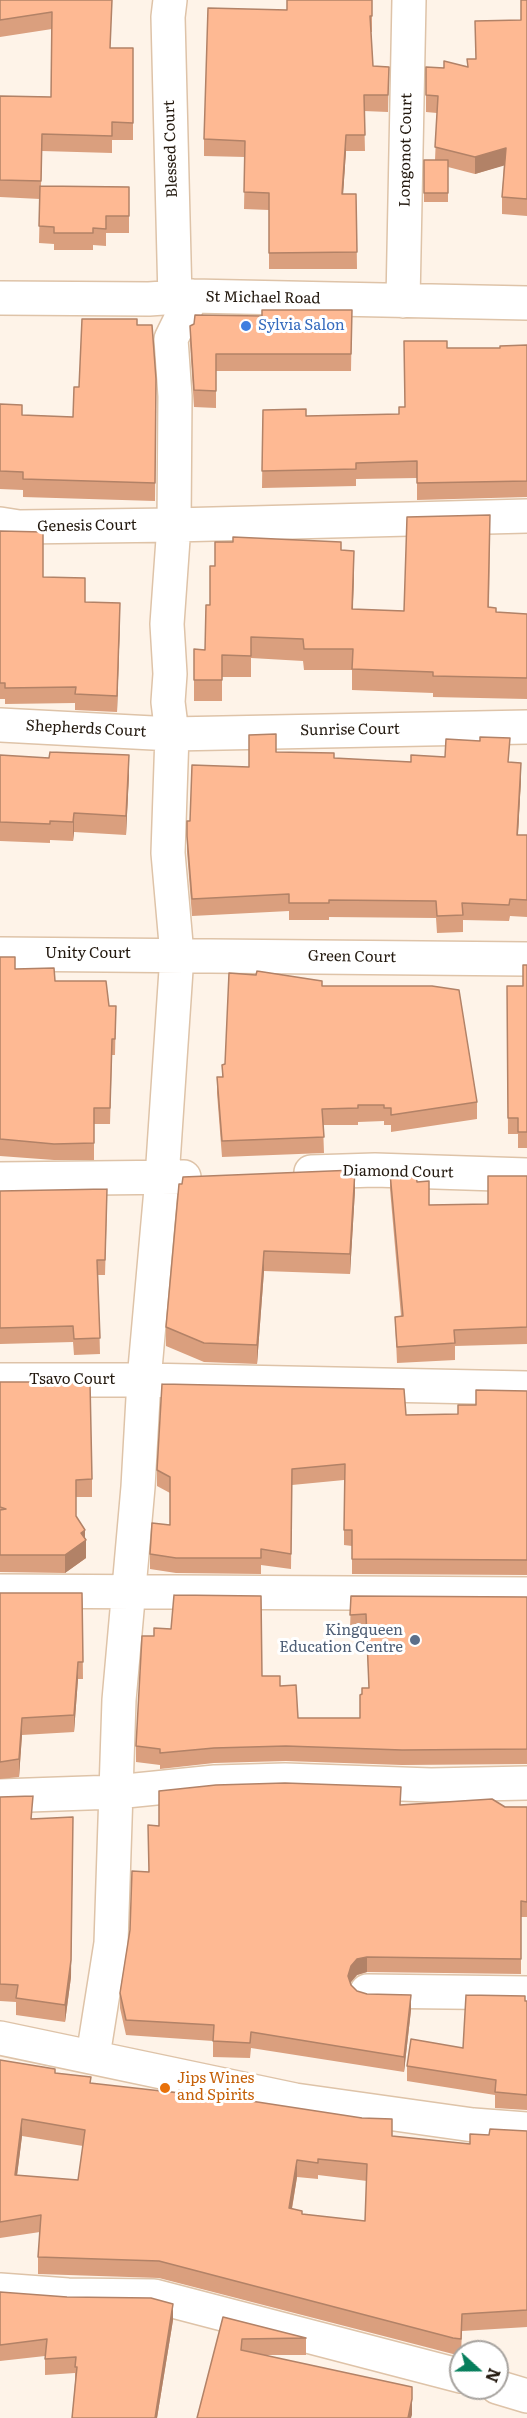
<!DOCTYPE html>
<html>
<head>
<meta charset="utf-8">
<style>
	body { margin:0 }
	#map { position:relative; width:527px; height:2418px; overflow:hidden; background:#fef3e8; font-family:Literata,serif }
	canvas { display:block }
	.north { position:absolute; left:449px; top:2340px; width:60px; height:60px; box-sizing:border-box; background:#fff; border:2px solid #a7a39f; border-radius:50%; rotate:111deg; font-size:16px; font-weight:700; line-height:24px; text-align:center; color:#23190f }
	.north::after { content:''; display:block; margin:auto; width:21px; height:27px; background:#067e5c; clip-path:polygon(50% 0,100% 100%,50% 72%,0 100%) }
</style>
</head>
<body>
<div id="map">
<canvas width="527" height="2418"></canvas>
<div class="north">N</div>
</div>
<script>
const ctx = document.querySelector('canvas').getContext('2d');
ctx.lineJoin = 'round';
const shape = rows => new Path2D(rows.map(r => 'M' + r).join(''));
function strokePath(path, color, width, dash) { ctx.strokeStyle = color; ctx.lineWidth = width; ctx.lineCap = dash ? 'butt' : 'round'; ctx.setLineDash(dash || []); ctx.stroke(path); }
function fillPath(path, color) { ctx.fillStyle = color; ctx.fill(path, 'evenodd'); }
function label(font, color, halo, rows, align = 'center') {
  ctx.font = font + ' Literata,serif'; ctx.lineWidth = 6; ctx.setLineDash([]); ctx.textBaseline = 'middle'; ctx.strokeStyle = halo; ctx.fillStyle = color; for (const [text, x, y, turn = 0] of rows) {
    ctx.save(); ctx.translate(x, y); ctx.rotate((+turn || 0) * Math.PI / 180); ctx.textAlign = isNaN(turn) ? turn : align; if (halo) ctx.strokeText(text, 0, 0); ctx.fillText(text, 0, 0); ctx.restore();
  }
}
const minor = shape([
	[170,0,168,17,175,299],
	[0,298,149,299,192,296,527,303],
	[403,301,409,0],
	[0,524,19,527,174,525,527,516],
	[0,725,172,734,527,727],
	[0,954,527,959],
	[311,1172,375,1170,527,1175],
	[0,1179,184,1177],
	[0,1380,144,1380,527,1388],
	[0,1591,527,1594],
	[0,1796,116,1792,215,1782,285,1780,431,1785,527,1783],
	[367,1991,527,1993],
	[0,2038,295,2100,473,2125,527,2129],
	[93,2056,111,1943,119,1700,138,1487,144,1380,162,1178,177,955,168,853,172,734,168,702,170,674,167,624,174,525,175,396,171,339,192,296],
	[0,2290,68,2295,154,2296,461,2376],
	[497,2387,527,2396]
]);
strokePath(minor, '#dec3a8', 36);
strokePath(minor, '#fff', 33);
fillPath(shape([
	[0,0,112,0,110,48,133,48,133,140,112,140,112,153,42,151,41,186,129,187,129,233,106,233,106,246,93,245,93,250,54,250,54,244,39,243,40,199,0,197,0,96,51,97,52,29,0,37],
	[372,0,372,32,371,32,373,66,389,67,388,112,364,111,365,151,346,151,343,194,356,194,357,269,269,269,269,210,244,209,245,157,204,156,204,139,287,10],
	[527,0,527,216,502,214,502,197,504,165,475,174,448,167,448,202,424,202,424,160,435,160,437,113,426,112,426,67,444,68,467,67,521,20],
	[352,310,351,371,216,371,216,408,194,407,190,343,190,326,262,316],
	[137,325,156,379,155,501,23,497,23,490,0,489,0,404,22,415,73,417,79,387],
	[527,345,527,497,417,500,417,478,356,479,356,486,262,488,263,410,306,416,399,414,447,348,500,348],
	[0,531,43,577,85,602,120,619,117,712,75,710,75,703,5,704,5,699,0,699],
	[490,536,489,607,496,612,527,614,527,699,433,697,433,693,352,690,352,670,304,670,303,661,251,658,251,677,222,677,222,701,194,701,194,649,205,650,215,566,341,550,354,572,353,609,404,611],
	[276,752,334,758,411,762,509,762,521,779,518,835,527,835,527,917,510,916,509,921,463,920,463,932,437,933,436,918,329,917,329,920,289,920,289,911,192,916,187,852,187,821,190,821,249,767],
	[0,755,129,774,126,835,74,832,73,841,50,840,50,843,0,841],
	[0,957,15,969,55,981,109,1006,116,1006,115,1055,112,1055,110,1124,94,1124,94,1160,54,1160,0,1156],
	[527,965,527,1148,518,1148,518,1134,508,1134,507,986,523,986],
	[322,986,477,1102,477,1119,391,1132,391,1125,384,1125,384,1121,358,1122,358,1125,323,1125,324,1153,222,1157,217,1093,217,1077,222,1077,222,1065,225,1064],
	[390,1173,417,1182,429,1205,488,1204,527,1176,527,1344,455,1346,455,1360,397,1363,395,1317,401,1316,390,1189],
	[179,1184,355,1190,350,1274,264,1271,257,1364,204,1362,166,1346,166,1327],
	[0,1191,107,1205,105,1275,98,1275,100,1354,74,1355,73,1342,0,1344],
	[0,1382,92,1479,92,1497,76,1497,76,1516,85,1539,86,1558,65,1573,0,1572],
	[527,1391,527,1575,352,1574,352,1546,344,1545,344,1480,292,1485,291,1569,261,1565,261,1574,176,1573,150,1569,150,1554,170,1525,170,1493,157,1486,157,1470,406,1415,458,1414,476,1405],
	[0,1593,82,1593,83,1679,78,1679,74,1732,22,1735,19,1777,0,1779],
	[351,1596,527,1597,527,1764,402,1765,286,1761,214,1763,160,1769,160,1765,136,1762,136,1746,262,1676,280,1686,298,1718,360,1718,362,1694,369,1688,366,1629,350,1631],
	[0,1797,33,1819,71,1977,65,2022,16,2015,16,2002,0,2001],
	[401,1805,527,1807,527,1917,521,1917,521,1974,367,1972,357,1975,351,1982,351,1985,357,1991,411,2010,404,2072,251,2048,250,2058,213,2057,213,2041,126,2035,120,2008,120,1993,159,1826],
	[525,2001,527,2001,527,2110,495,2108,495,2095,407,2081,407,2066,463,2048],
	[0,2060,55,2073,91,2083,392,2136,470,2144,489,2135,527,2131,527,2327,462,2331,461,2355,453,2354,159,2278,38,2274,38,2257,40,2232,0,2238],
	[22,2136,83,2146,78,2180,17,2175],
	[318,2175,367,2181,365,2221,302,2214,292,2209,297,2177,318,2179],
	[0,2292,173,2320,157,2418,72,2418,75,2383,75,2373,45,2375,45,2356,0,2361],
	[223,2317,306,2338,306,2355,264,2355,412,2415,197,2418]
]), '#da9f7e');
fillPath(shape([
	[346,135,346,151,342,210,342,194],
	[506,148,506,165,475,174,475,157],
	[354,551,354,572,352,630,352,609],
	[120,603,120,619,117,712,117,696],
	[129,755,129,774,126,835,126,816],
	[521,763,521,779,517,851,517,835],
	[74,813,74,832,73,841,73,822],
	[355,1170,355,1190,350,1274,350,1254],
	[264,1251,264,1271,257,1364,257,1345],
	[85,1530,85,1541,86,1540,86,1558,65,1573,65,1555,81,1533],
	[78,1662,78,1679,74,1732,74,1715],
	[22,1718,22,1735,19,1777,19,1759],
	[73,1817,71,1977,65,2022,65,2005],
	[367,1957,367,1972,357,1975,351,1982,348,1991,348,1976,351,1966,357,1959],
	[411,1995,411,2010,404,2072,404,2057],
	[22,2119,22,2136,15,2192,15,2175],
	[297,2160,297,2177,289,2225,289,2208],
	[173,2304,173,2320,157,2418,155,2418],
	[412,2399,412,2415,411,2418,408,2418]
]), '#b28267');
const building = shape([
	[0,0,112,0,110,48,133,48,133,123,112,122,112,136,42,134,41,181,0,180,0,96,51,97,52,12,0,20,0,0],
	[287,0,372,0,372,16,370,16,373,66,389,67,388,95,364,95,365,135,346,135,342,194,356,194,357,252,269,253,269,193,244,192,245,141,204,139,208,8,287,10,287,0],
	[521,0,527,0,527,199,502,197,506,148,475,157,435,147,438,96,426,95,426,67,444,68,444,61,468,67,467,59,476,59,475,21,521,20,521,0],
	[424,160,448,160,448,193,424,193,424,160],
	[40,186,129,187,129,216,106,216,106,229,93,228,93,233,54,233,54,227,39,226,40,186],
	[262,310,352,310,351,354,216,354,216,391,194,390,190,326,194,324,195,315,262,316,262,310],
	[82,319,137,319,137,325,152,325,156,379,155,483,23,479,23,472,0,471,0,404,22,405,22,415,73,417,74,387,79,387,82,319],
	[404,341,447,341,447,348,500,348,500,346,527,345,527,481,417,483,417,461,356,463,356,469,262,471,263,410,306,409,306,416,399,414,399,407,405,407,404,341],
	[490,515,488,607,496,608,496,612,527,614,527,678,433,676,433,672,352,669,353,649,304,649,303,639,251,637,251,656,222,655,222,680,194,680,194,649,205,650,206,605,210,605,210,566,215,566,215,542,233,542,233,537,341,542,341,550,354,551,352,609,404,611,407,517,490,515],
	[0,531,43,532,43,577,85,578,85,602,120,603,117,696,75,694,76,687,5,688,5,683,0,683,0,531],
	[276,734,276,752,334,753,334,758,411,762,411,755,445,757,446,739,480,741,480,737,510,738,508,762,521,763,517,835,527,835,527,900,510,899,509,905,462,903,463,915,437,916,436,901,329,900,329,903,289,903,289,894,192,899,187,836,187,821,190,821,192,765,249,767,249,735,276,734],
	[50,752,129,755,126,816,74,813,73,822,50,821,50,824,0,822,0,755,49,758,50,752],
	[0,957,15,957,15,969,54,968,55,981,106,981,109,1006,116,1006,115,1039,112,1039,110,1108,94,1108,94,1143,54,1144,0,1139,0,957],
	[523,965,527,965,527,1132,518,1132,518,1118,508,1118,507,986,523,986,523,965],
	[257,971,322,981,322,986,432,986,459,990,477,1102,391,1115,391,1108,384,1108,384,1105,358,1105,358,1108,322,1109,324,1137,222,1141,217,1077,223,1077,222,1065,225,1064,229,973,256,975,257,971],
	[355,1170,350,1254,264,1251,257,1345,204,1343,166,1327,179,1184,182,1184,183,1177,355,1170],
	[390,1173,416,1174,417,1182,429,1181,429,1205,488,1204,488,1176,527,1176,527,1327,454,1330,455,1343,397,1347,395,1317,403,1316,390,1173],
	[107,1189,105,1260,97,1260,100,1338,74,1339,73,1326,0,1328,0,1191,107,1189],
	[0,1382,90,1382,92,1479,76,1480,76,1516,85,1530,81,1533,86,1540,65,1555,0,1555,0,1510,6,1509,0,1507,0,1382],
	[162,1384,404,1389,406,1415,458,1414,458,1405,476,1405,476,1390,527,1391,527,1560,352,1559,352,1530,344,1530,345,1464,292,1469,291,1554,261,1549,261,1558,176,1558,150,1554,152,1523,170,1525,170,1477,157,1470,162,1384],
	[0,1593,82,1593,83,1662,78,1662,74,1715,22,1718,19,1759,0,1762,0,1593],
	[174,1595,261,1596,262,1676,280,1676,280,1686,296,1685,298,1718,360,1718,360,1695,362,1694,362,1688,369,1688,366,1614,350,1615,351,1596,527,1597,527,1749,402,1750,286,1746,214,1748,160,1753,160,1749,136,1746,142,1636,154,1636,154,1628,171,1629,174,1595],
	[285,1783,401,1787,400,1805,492,1799,505,1807,527,1807,527,1902,521,1901,521,1959,367,1957,357,1959,351,1966,348,1976,351,1985,357,1991,367,1994,411,1995,404,2057,251,2032,250,2043,213,2041,214,2025,126,2020,120,1993,130,1930,132,1871,149,1872,148,1825,159,1826,159,1791,216,1785,285,1783],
	[33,1796,31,1819,73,1817,71,1960,65,2005,16,1998,18,1985,0,1984,0,1797,33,1796],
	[466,1995,525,1996,525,2001,527,2001,527,2095,495,2092,496,2080,407,2066,411,2039,463,2048,466,1995],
	[0,2060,55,2069,55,2073,91,2077,90,2083,179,2093,179,2090,362,2118,392,2119,392,2136,470,2144,470,2134,489,2135,490,2129,527,2131,527,2310,462,2314,461,2339,453,2338,159,2261,38,2257,41,2215,0,2222,0,2060],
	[22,2119,85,2130,78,2180,15,2175,22,2119],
	[318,2159,367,2164,365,2221,302,2214,302,2211,289,2208,297,2160,318,2163,318,2159],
	[0,2292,67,2297,151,2298,173,2304,155,2418,72,2418,77,2367,75,2367,76,2357,45,2359,47,2339,0,2345,0,2292],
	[223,2317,306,2338,242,2339,241,2350,412,2387,412,2399,408,2418,197,2418,223,2317]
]);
fillPath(building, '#feb993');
strokePath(building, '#b28267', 1.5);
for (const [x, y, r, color] of [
	[246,326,6,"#3f7fe0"],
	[415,1640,6,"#5c6f8a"],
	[165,2088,6,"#e8710a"]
]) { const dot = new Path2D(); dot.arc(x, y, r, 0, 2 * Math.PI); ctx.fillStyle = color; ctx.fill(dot); strokePath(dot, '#fff', 2); }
label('15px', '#23190f', '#fff', [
	["Blessed Court",171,149,-92],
	["Longonot Court",406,150,-89],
	["St Michael Road",263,298,1],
	["Genesis Court",87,526,-1],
	["Shepherds Court",86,729,3],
	["Sunrise Court",350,730,-1],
	["Unity Court",88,954],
	["Green Court",352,957,1],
	["Diamond Court",398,1172,1],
	["Tsavo Court",72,1380]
]);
label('15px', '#366cbe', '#fff', [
	["Sylvia Salon",258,326]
], 'left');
label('15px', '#4e5e75', '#fff', [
	["Kingqueen",403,1631],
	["Education Centre",403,1648]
], 'right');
label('15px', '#c56008', '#fff', [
	["Jips Wines",177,2079],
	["and Spirits",177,2096]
], 'left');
</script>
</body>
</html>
